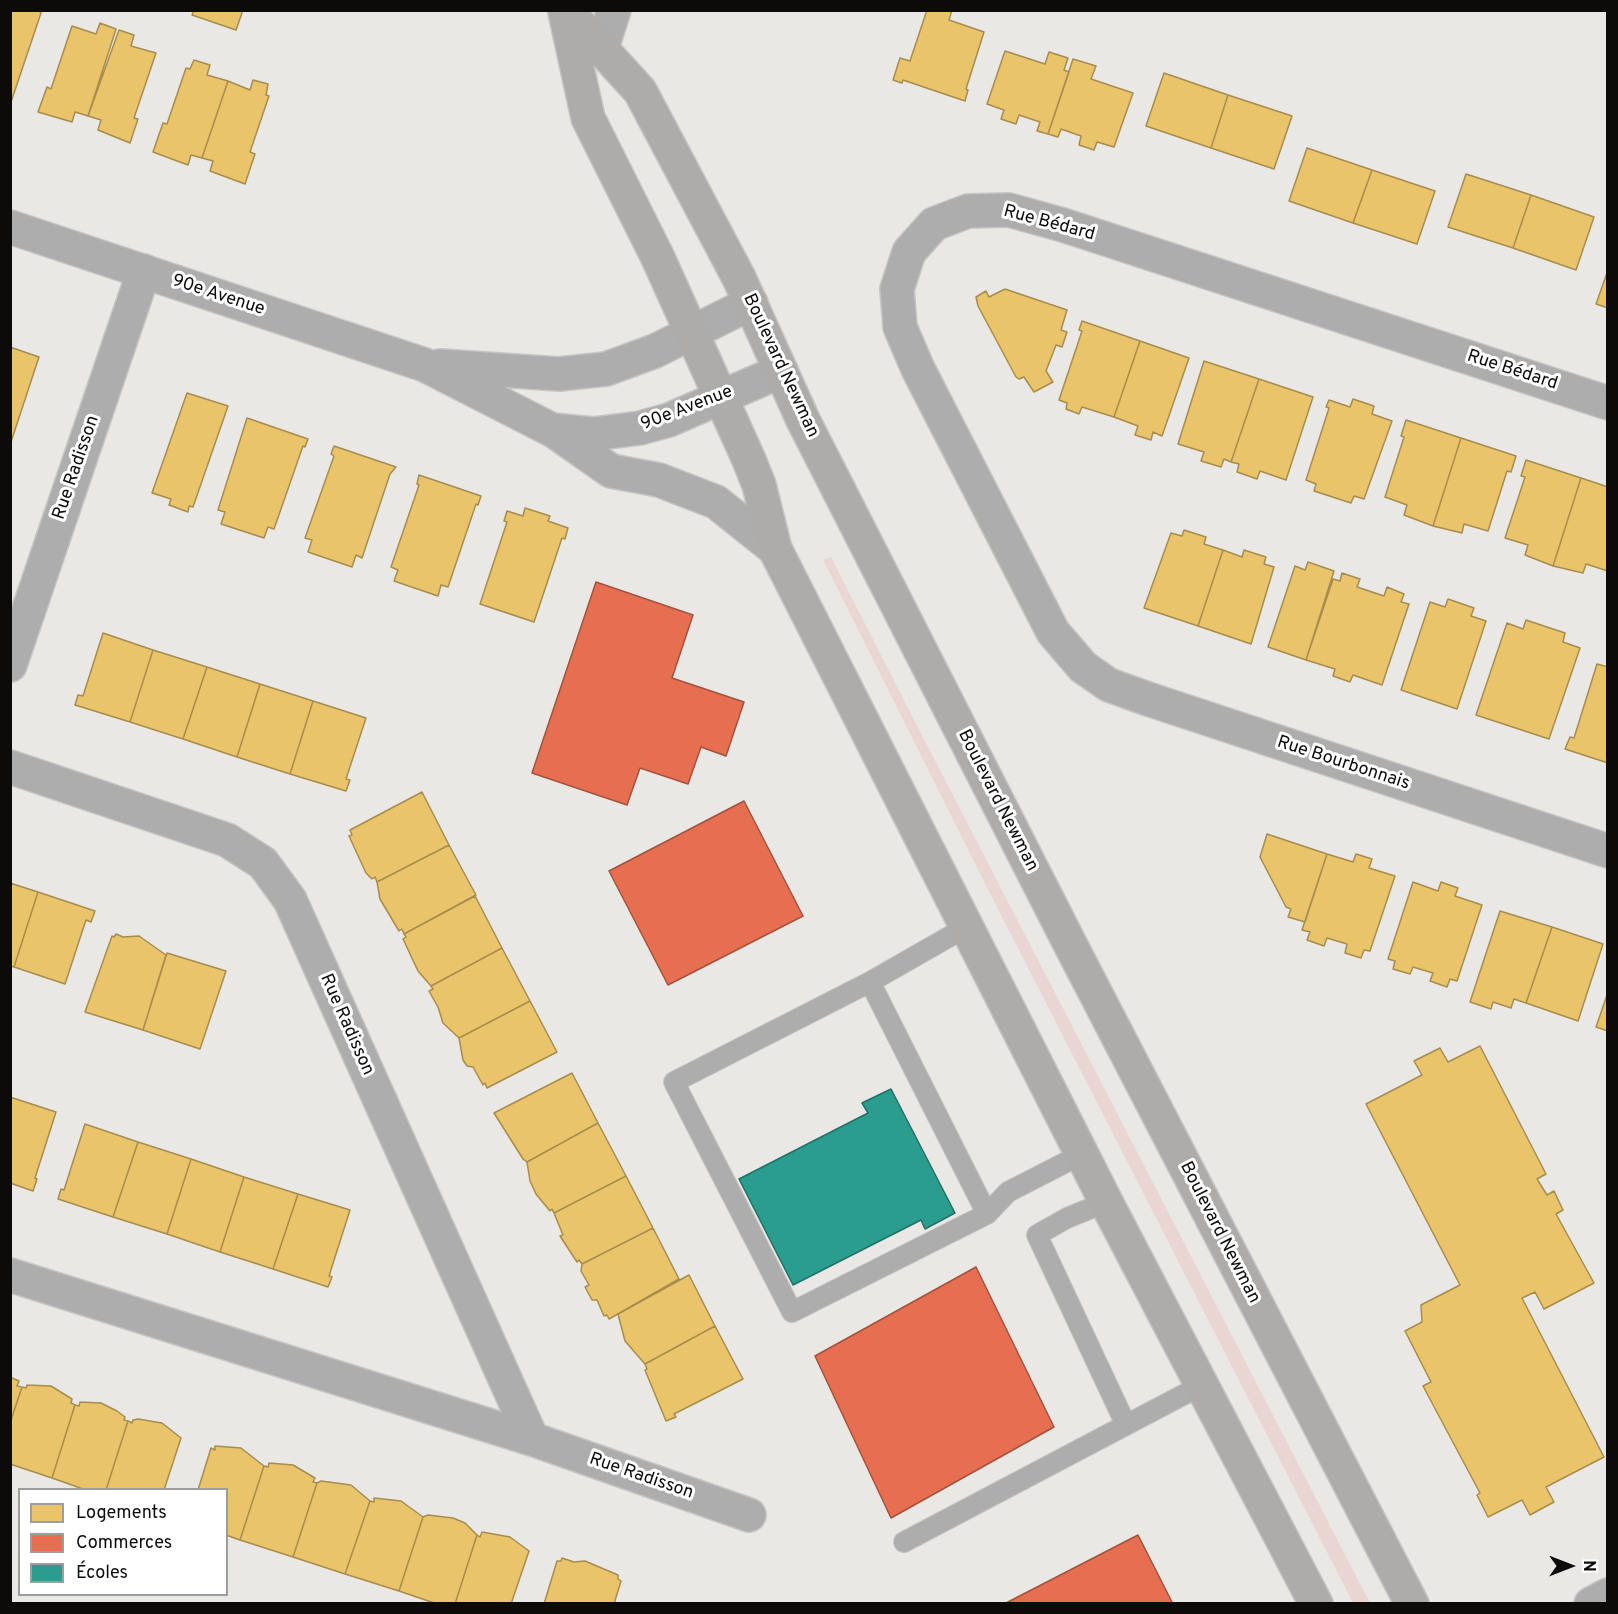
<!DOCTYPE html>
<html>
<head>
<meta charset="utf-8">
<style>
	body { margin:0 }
	#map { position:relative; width:1618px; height:1614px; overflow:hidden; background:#eae8e5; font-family:Overpass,sans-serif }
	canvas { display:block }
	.frame { position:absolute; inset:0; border:12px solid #0c0b0a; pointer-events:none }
	.legend { position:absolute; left:18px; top:1488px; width:210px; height:108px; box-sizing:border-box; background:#fff; border:2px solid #9e9d9d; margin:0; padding:8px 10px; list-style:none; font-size:18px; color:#0c0b0a }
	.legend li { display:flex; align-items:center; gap:12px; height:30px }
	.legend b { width:30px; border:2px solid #9e9d9d }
	.north { position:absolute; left:1540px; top:1536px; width:60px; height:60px; -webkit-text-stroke:4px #fff; paint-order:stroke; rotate:90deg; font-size:16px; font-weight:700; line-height:24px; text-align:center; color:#0c0b0a }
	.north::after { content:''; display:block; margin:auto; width:21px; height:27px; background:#0c0b0a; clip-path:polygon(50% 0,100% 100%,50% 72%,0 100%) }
</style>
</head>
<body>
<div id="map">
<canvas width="1618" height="1614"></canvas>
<div class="frame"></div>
<ul class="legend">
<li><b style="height:16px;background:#e9c46a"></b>Logements</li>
<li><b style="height:16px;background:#e76f51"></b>Commerces</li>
<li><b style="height:16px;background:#2a9d8f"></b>Écoles</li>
</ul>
<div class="north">N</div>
</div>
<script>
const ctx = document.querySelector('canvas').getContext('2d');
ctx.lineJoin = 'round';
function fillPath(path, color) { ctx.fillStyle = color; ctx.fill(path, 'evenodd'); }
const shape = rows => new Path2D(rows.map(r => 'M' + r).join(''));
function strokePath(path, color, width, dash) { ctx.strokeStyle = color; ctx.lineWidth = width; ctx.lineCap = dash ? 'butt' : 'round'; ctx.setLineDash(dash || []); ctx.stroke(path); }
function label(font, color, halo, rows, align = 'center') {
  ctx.font = font + ' Overpass,sans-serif'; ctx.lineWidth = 6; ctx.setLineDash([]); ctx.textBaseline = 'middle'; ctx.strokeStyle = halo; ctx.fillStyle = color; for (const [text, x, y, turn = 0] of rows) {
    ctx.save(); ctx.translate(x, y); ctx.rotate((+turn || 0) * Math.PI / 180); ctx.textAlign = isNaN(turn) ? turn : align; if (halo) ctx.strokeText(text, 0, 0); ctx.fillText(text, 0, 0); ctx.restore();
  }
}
fillPath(shape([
	[831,557,912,716,1370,1603,1353,1603,977,868,823,560]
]), '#e9d5d1');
const homes = shape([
	[10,10,39,10,41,13,11,102,10,10],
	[194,10,243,10,236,30,192,15,194,10],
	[927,10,952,10,949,20,984,32,966,89,968,90,965,101,903,80,902,83,893,80,900,58,910,61,927,10],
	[100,23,116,29,88,116,75,112,72,122,38,112,47,87,51,89,72,26,96,34,100,23],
	[119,30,134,35,131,46,156,53,134,118,138,119,130,143,98,130,101,120,88,116,119,30],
	[1005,51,1045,64,1049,52,1068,58,1064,70,1069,72,1048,134,1037,131,1040,122,1019,115,1016,124,1001,119,1004,110,987,104,1005,51],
	[1073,59,1096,66,1091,79,1133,93,1114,147,1097,142,1094,150,1079,145,1081,136,1061,129,1058,137,1048,134,1073,59],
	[194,60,210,65,207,75,228,81,202,158,191,155,188,165,153,152,163,123,167,124,186,68,190,69,194,60],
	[1164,73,1228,95,1211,148,1146,126,1164,73],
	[253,80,268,84,266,95,269,96,250,152,255,154,245,184,210,171,213,161,202,158,228,81,250,90,253,80],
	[1228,95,1292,116,1274,169,1211,148,1228,95],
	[1307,148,1372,170,1353,223,1289,201,1307,148],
	[1372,170,1435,191,1417,244,1353,223,1372,170],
	[1466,174,1531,195,1513,248,1448,227,1466,174],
	[1531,195,1594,217,1576,270,1513,248,1531,195],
	[1608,270,1608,308,1596,304,1608,270],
	[1005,289,1067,310,1061,330,1067,332,1062,347,1056,345,1046,371,1053,382,1034,392,1024,377,1019,379,1016,377,978,306,976,297,986,291,989,297,1005,289],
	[1082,321,1140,341,1114,417,1082,407,1079,414,1066,409,1067,403,1059,400,1082,331,1079,330,1082,321],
	[1140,341,1189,358,1162,436,1153,432,1151,440,1135,435,1138,426,1114,417,1140,341],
	[10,347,39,357,11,442,10,441,10,347],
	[1204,361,1259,379,1231,462,1224,459,1221,467,1201,461,1204,452,1178,444,1204,361],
	[1259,379,1313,397,1286,480,1260,471,1257,479,1237,472,1239,464,1231,462,1259,379],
	[187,393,228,406,193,507,189,506,188,512,169,505,171,499,152,493,187,393],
	[1353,399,1374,406,1372,414,1392,421,1364,499,1354,496,1351,503,1314,491,1316,484,1306,480,1329,408,1326,407,1329,400,1350,407,1353,399],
	[247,418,308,439,305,447,303,446,274,529,268,527,264,538,221,524,225,512,218,510,247,418],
	[1406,420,1461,438,1433,526,1404,515,1407,505,1385,497,1404,437,1401,436,1406,420],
	[1461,438,1516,456,1511,472,1507,471,1488,531,1464,524,1462,533,1433,526,1461,438],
	[334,446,396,467,390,474,362,558,356,555,352,567,308,552,312,540,305,538,334,456,331,454,334,446],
	[1526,460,1581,478,1553,566,1525,555,1528,545,1505,538,1525,477,1521,476,1526,460],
	[419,475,481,496,478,505,476,504,448,587,441,585,438,596,394,581,398,570,391,567,419,485,417,484,419,475],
	[1581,478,1608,487,1608,571,1586,564,1583,573,1553,566,1581,478],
	[525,508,550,516,548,521,568,528,565,539,562,538,534,622,480,604,507,522,504,521,507,511,523,516,525,508],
	[1184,530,1206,537,1204,544,1223,550,1198,626,1144,608,1171,533,1182,536,1184,530],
	[1223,550,1242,557,1244,550,1266,557,1264,564,1274,567,1251,644,1198,626,1223,550],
	[1308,562,1334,571,1306,660,1268,647,1295,566,1305,570,1308,562],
	[1342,573,1360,579,1357,587,1384,596,1387,587,1404,594,1401,602,1409,604,1382,685,1353,675,1350,682,1333,676,1335,669,1306,660,1333,579,1340,581,1342,573],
	[1448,599,1474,608,1471,616,1486,621,1457,709,1401,690,1430,602,1445,607,1448,599],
	[1526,620,1565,633,1563,642,1580,648,1549,739,1476,715,1507,623,1523,629,1526,620],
	[103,633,153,650,130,722,75,705,78,695,83,696,103,633],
	[153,650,207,667,183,739,130,722,153,650],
	[1597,664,1608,667,1608,763,1565,749,1570,737,1574,738,1597,664],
	[207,667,260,684,237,757,183,739,207,667],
	[260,684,313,701,290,774,237,757,260,684],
	[313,701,366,718,346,779,350,780,346,791,290,774,313,701],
	[422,792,449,845,377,882,375,877,372,879,366,873,349,836,352,835,350,830,422,792],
	[1267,834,1327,854,1305,922,1288,917,1291,909,1286,907,1260,857,1267,834],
	[449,845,476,895,404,934,402,929,399,931,380,899,377,882,449,845],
	[1327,854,1353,862,1356,854,1372,859,1369,868,1395,876,1370,951,1364,950,1361,958,1345,953,1347,944,1327,938,1324,946,1307,940,1310,932,1302,930,1327,854],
	[1413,882,1438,891,1441,882,1458,888,1455,896,1482,905,1457,981,1450,979,1447,987,1430,981,1433,973,1413,967,1410,974,1393,969,1395,961,1388,959,1413,882],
	[10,883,38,892,14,967,10,966,10,883],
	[38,892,95,911,91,922,86,920,65,984,14,967,38,892],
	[475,896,502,948,431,986,418,971,403,939,406,937,404,934,475,896],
	[1500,911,1552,927,1526,1003,1514,999,1511,1008,1493,1002,1491,1009,1470,1002,1500,911],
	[1552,927,1603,944,1578,1021,1526,1003,1552,927],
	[116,934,123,937,139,936,166,955,143,1030,85,1012,112,936,114,937,116,934],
	[502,948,530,1001,459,1038,443,1023,438,1007,429,991,433,989,431,986,502,948],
	[167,953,226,971,200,1049,143,1030,167,953],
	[1608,992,1608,1031,1596,1027,1608,992],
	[530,1001,557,1052,487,1088,485,1083,483,1085,473,1067,467,1066,463,1060,459,1038,530,1001],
	[1480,1046,1546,1174,1537,1179,1547,1195,1554,1191,1563,1210,1556,1214,1594,1283,1544,1309,1535,1292,1522,1298,1604,1457,1546,1487,1554,1502,1530,1515,1522,1500,1488,1517,1477,1495,1480,1493,1423,1386,1431,1382,1405,1331,1422,1322,1421,1305,1460,1285,1366,1104,1422,1075,1414,1061,1440,1048,1448,1062,1480,1046],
	[572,1073,598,1123,527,1162,523,1159,494,1113,572,1073],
	[10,1097,56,1112,35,1178,37,1179,33,1191,10,1183,10,1097],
	[598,1123,626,1176,554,1213,552,1209,550,1211,536,1194,530,1181,527,1162,598,1123],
	[85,1124,138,1142,113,1217,58,1199,61,1189,64,1190,85,1124],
	[138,1142,191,1159,167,1234,113,1217,138,1142],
	[191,1159,244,1177,220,1252,167,1234,191,1159],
	[626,1176,653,1228,582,1264,579,1260,577,1262,560,1236,563,1235,554,1213,626,1176],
	[244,1177,298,1194,273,1269,220,1252,244,1177],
	[298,1194,350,1210,329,1276,332,1277,328,1287,273,1269,298,1194],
	[653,1228,679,1279,609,1319,607,1315,604,1316,597,1300,592,1300,585,1287,589,1285,581,1271,582,1264,653,1228],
	[689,1275,715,1326,645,1364,625,1341,618,1314,689,1275],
	[715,1326,743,1379,674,1414,676,1417,666,1421,645,1370,647,1369,645,1364,715,1326],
	[10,1377,19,1381,17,1386,22,1387,10,1423,10,1377],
	[27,1385,51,1386,72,1399,71,1403,75,1405,52,1478,10,1464,10,1423,22,1387,26,1388,27,1385],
	[80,1402,101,1403,117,1411,125,1417,124,1420,128,1421,106,1490,86,1490,52,1478,75,1405,79,1406,80,1402],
	[138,1419,162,1423,181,1438,164,1490,106,1490,128,1421,132,1423,133,1420,138,1419],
	[215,1446,241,1448,264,1466,240,1540,226,1535,226,1490,198,1490,211,1448,215,1450,215,1446],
	[269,1463,293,1465,315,1478,313,1482,317,1483,293,1557,240,1540,264,1466,268,1467,269,1463],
	[321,1481,351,1485,370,1501,345,1574,293,1557,317,1483,321,1481],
	[374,1498,401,1501,423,1517,399,1591,345,1574,370,1501,374,1502,374,1498],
	[428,1515,453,1518,465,1523,477,1535,455,1604,437,1604,399,1591,423,1517,428,1515],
	[482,1532,510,1537,529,1551,511,1604,455,1604,477,1535,480,1537,482,1532],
	[562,1558,574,1562,585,1561,618,1575,618,1579,621,1581,614,1604,544,1604,557,1561,561,1561,562,1558]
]);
fillPath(homes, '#e9c46a');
strokePath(homes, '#a78c4d', 1.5);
const shops = shape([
	[596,582,693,615,672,678,744,702,726,756,701,747,688,784,640,768,627,805,532,773,596,582],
	[744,801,803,916,668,985,609,871,744,801],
	[976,1267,1054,1427,891,1518,815,1356,976,1267],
	[1138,1535,1173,1604,1006,1604,1006,1603,1138,1535]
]);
fillPath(shops, '#e76f51');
strokePath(shops, '#a5513c', 1.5);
const schools = shape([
	[891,1089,955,1213,925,1229,921,1220,793,1285,739,1179,868,1113,862,1103,891,1089]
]);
fillPath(schools, '#2a9d8f');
strokePath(schools, '#217167', 1.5);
const service = shape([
	[968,926,870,982,674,1082,792,1312,987,1214,1008,1192,1082,1154],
	[870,982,987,1214],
	[1126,1425,1202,1385],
	[904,1542,1126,1425,1037,1235,1067,1218,1106,1202]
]);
const minor = shape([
	[1608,403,1063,225,1009,210,968,211,934,224,909,252,897,289,900,327,918,369,1053,632,1083,667,1109,685,1148,699,1608,851],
	[10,665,144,271],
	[10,767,227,840,263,863,290,900,532,1439],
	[10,1275,532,1439,749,1515],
	[1591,1604,1608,1595]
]);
const tertiary = shape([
	[601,51,614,10],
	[10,227,425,365,552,430,593,434,640,428,669,420,781,371],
	[440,366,559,374,606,369,655,351,751,303],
	[554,431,611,471,659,480,716,502,775,549]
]);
const secondary = shape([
	[566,10,640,91,739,278,803,420,1069,942,1412,1604],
	[565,12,588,118,658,258,749,460,759,485,775,549,1106,1202,1316,1604]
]);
strokePath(service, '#c6c5c3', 22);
strokePath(minor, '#c6c5c3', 36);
strokePath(tertiary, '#c6c5c3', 36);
strokePath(secondary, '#c6c5c3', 36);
strokePath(service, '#aeadad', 20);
strokePath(minor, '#aeadad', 33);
strokePath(tertiary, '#aeadad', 33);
strokePath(secondary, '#adacab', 33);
label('18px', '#0c0b0a', '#fff', [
	["Rue Bédard",1049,224,15],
	["90e Avenue",218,296,18],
	["Boulevard Newman",780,366,65],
	["Rue Bédard",1512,371,18],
	["90e Avenue",687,409,-21],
	["Rue Radisson",77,468,-71],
	["Rue Bourbonnais",1343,764,18],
	["Boulevard Newman",997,801,63],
	["Rue Radisson",346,1025,66],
	["Boulevard Newman",1219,1233,63],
	["Rue Radisson",641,1477,19]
]);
</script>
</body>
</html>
